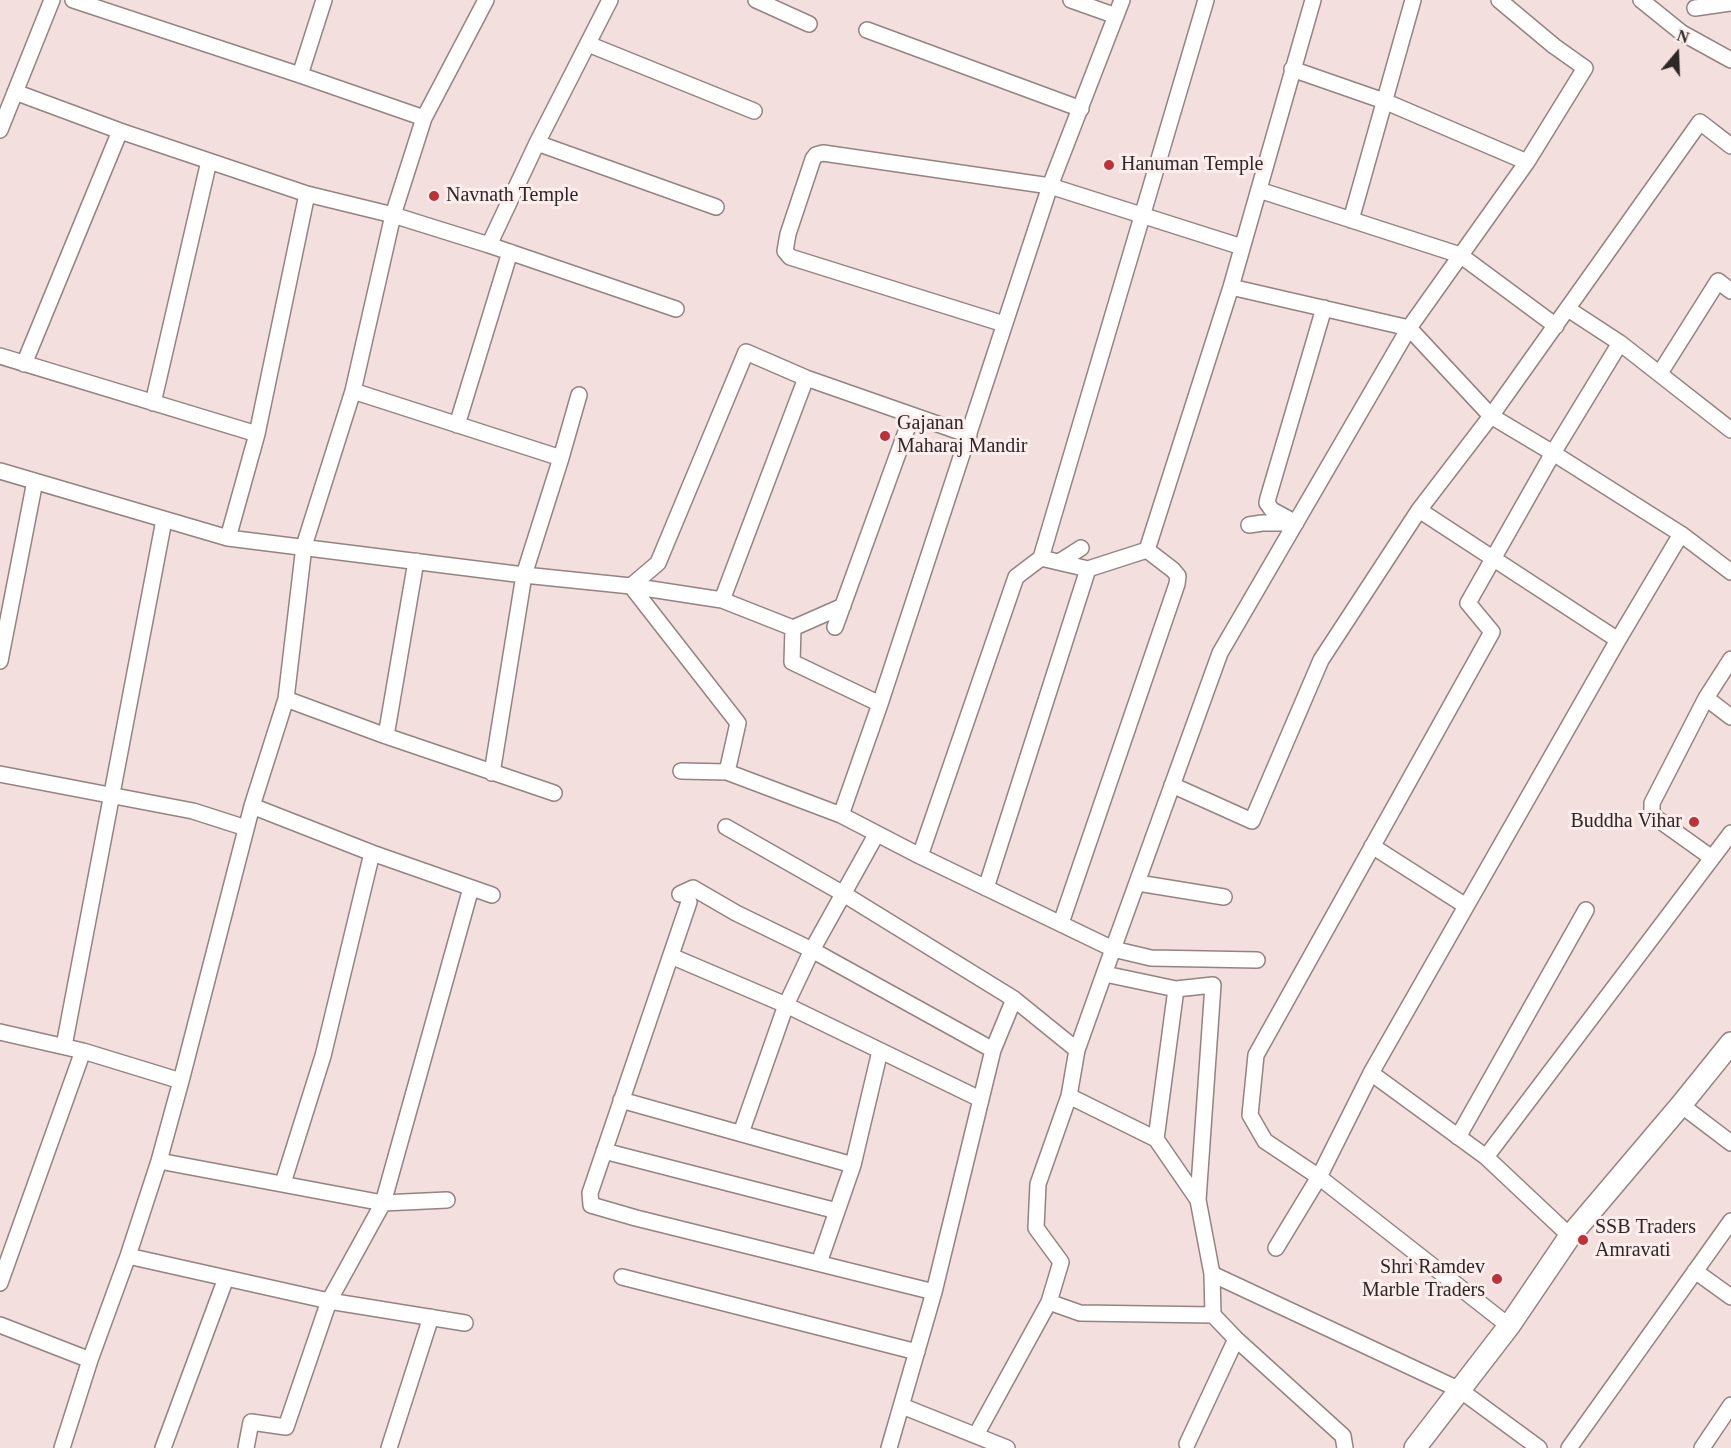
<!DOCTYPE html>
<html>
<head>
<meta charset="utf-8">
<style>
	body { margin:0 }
	#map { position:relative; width:1731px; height:1448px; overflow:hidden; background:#f2dfde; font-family:"Times New Roman",serif }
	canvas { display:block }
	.north { position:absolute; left:1647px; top:24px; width:60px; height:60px; -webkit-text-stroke:4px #fdeeed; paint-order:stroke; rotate:19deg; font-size:16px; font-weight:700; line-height:24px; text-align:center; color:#2e2727 }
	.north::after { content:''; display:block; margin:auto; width:21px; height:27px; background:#2e2727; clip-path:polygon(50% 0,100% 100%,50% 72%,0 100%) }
</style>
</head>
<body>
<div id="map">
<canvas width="1731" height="1448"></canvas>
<div class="north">N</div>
</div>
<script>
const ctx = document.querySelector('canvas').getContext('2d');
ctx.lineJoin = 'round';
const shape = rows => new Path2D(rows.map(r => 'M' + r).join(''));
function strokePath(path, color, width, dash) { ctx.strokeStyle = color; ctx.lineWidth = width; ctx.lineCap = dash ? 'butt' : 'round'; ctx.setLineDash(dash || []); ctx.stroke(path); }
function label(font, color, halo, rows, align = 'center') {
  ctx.font = font + ' "Times New Roman",serif'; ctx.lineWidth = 6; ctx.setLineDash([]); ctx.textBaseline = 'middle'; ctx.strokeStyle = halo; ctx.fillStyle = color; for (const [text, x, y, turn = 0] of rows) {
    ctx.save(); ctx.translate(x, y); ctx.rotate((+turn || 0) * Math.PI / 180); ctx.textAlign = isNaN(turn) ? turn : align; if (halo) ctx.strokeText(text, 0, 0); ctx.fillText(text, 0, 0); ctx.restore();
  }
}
const street = shape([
	[73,0,300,75,424,118],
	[756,0,809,24],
	[1071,0,1116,16],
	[1641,0,1682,33,1731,60],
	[1695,8,1731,3],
	[867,30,1081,109],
	[588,44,754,111],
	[1292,69,1384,101,1527,162],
	[300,75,324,0],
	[15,92,120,131,307,194,393,215,489,245,676,309],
	[0,130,52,0],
	[537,143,716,207],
	[1259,190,1460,255,1556,326],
	[1351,220,1413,0],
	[489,245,537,143,610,0],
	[1231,287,1409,328,1491,416,1553,453,1681,534,1731,572],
	[1568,309,1620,343],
	[1004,324,790,257,785,251,788,234,813,159,816,155,823,153,1050,186,1242,247],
	[0,356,257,434],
	[24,364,120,131],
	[1660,373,1718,281,1731,291],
	[353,391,561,458],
	[153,403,209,161],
	[457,425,510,252],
	[0,471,228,538,524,575,631,586,722,600,806,378],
	[1419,510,1618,640],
	[1296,523,1272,510,1267,503,1268,498,1324,308],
	[1249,525,1262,523,1293,523],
	[228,538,257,434,307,194],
	[1041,558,1088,569,1147,550,1231,287,1313,0],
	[1059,562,1081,548],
	[722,600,793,628,843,606],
	[835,627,912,415],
	[793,628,792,662,880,704],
	[0,661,35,481],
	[1706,698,1731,717],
	[286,699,386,736,554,793],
	[386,736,416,561],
	[681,771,727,772,841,815,920,856,1113,949,1151,958,1257,960],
	[727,772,738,723,631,586,658,563,746,352,806,378,969,435],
	[492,773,524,575,561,458,579,395],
	[0,774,193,811,246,828],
	[1172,785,1252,821,1321,660,1419,510,1491,416,1700,122,1731,146],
	[252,806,372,853,492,895],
	[841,815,880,704,1050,186,1122,0],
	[726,827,842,893,1014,999,1077,1050],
	[1372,846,1466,906],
	[920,856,1016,577,1041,558,1206,0],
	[1712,858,1656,818,1652,812,1652,803,1706,698,1731,659],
	[1138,883,1224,897],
	[986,888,1088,569],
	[680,894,693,888,736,913,812,950,993,1050],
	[689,902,590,1193,591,1205,636,1218,934,1292],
	[1061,923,1177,584,1178,576,1173,570,1147,550],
	[671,956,786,1005,980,1099],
	[1105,974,1176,989,1213,985,1198,1200],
	[0,1032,83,1051,181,1081],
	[64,1046,164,520],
	[1371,1073,1486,1157,1570,1236],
	[1069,1096,1156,1139,1198,1200,1212,1274,1213,1315,1236,1339,1343,1436,1345,1448],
	[621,1100,853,1165],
	[1681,1105,1731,1143],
	[741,1133,786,1005,812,950,876,835],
	[1458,1137,1586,910],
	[1156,1139,1176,989],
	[604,1151,837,1211],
	[1486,1157,1731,833],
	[159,1161,383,1203,447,1200],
	[283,1183,323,1056,372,853],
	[1276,1248,1319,1177,1371,1073,1618,640,1681,534],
	[128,1256,329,1301,465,1323],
	[819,1263,853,1165,880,1051],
	[1695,1271,1731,1297],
	[1212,1274,1460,1390,1539,1448],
	[622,1277,917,1352],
	[0,1283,83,1051],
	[1049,1302,1080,1313,1213,1315],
	[0,1325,90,1360],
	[1509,1326,1319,1177,1265,1141,1250,1115,1256,1055,1492,632,1468,603,1553,453,1620,343,1731,430],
	[902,1406,1007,1448],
	[976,1435,1049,1302,1061,1262,1036,1228,1038,1184,1069,1096,1077,1050,1113,949,1220,653,1409,328,1527,162,1585,68,1554,46,1499,0],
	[1187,1444,1236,1339],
	[62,1448,90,1360,128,1256,159,1161,181,1081,252,806,286,699,304,546,353,391,393,215,424,118,486,0],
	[163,1448,226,1278],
	[246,1448,251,1422,286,1427,329,1301,383,1203,471,888],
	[389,1448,431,1317],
	[889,1448,934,1292,993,1050,1014,999],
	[1569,1448,1731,1221],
	[1702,1448,1731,1405]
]);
const secondary = shape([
	[1415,1448,1509,1326,1570,1236,1681,1105,1731,1043]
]);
strokePath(street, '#948382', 18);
strokePath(secondary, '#948382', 24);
strokePath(street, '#fff', 15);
strokePath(secondary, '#fff', 21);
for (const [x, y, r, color] of [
	[1109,165,6,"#c03039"],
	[434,196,6,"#c03039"],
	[885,436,6,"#c03039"],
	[1694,822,6,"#c03039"],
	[1583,1240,6,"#c03039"],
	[1497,1279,6,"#c03039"]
]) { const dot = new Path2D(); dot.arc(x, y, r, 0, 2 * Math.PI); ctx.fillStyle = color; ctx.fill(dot); strokePath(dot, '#fdeeed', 2); }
label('20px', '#2e2727', '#fdeeed', [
	["Hanuman Temple",1121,165],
	["Navnath Temple",446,196],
	["Gajanan",897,424],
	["Maharaj Mandir",897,447],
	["Buddha Vihar",1682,822,"right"],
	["SSB Traders",1595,1228],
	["Amravati",1595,1251],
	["Shri Ramdev",1485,1268,"right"],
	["Marble Traders",1485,1291,"right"]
], 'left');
</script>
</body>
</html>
